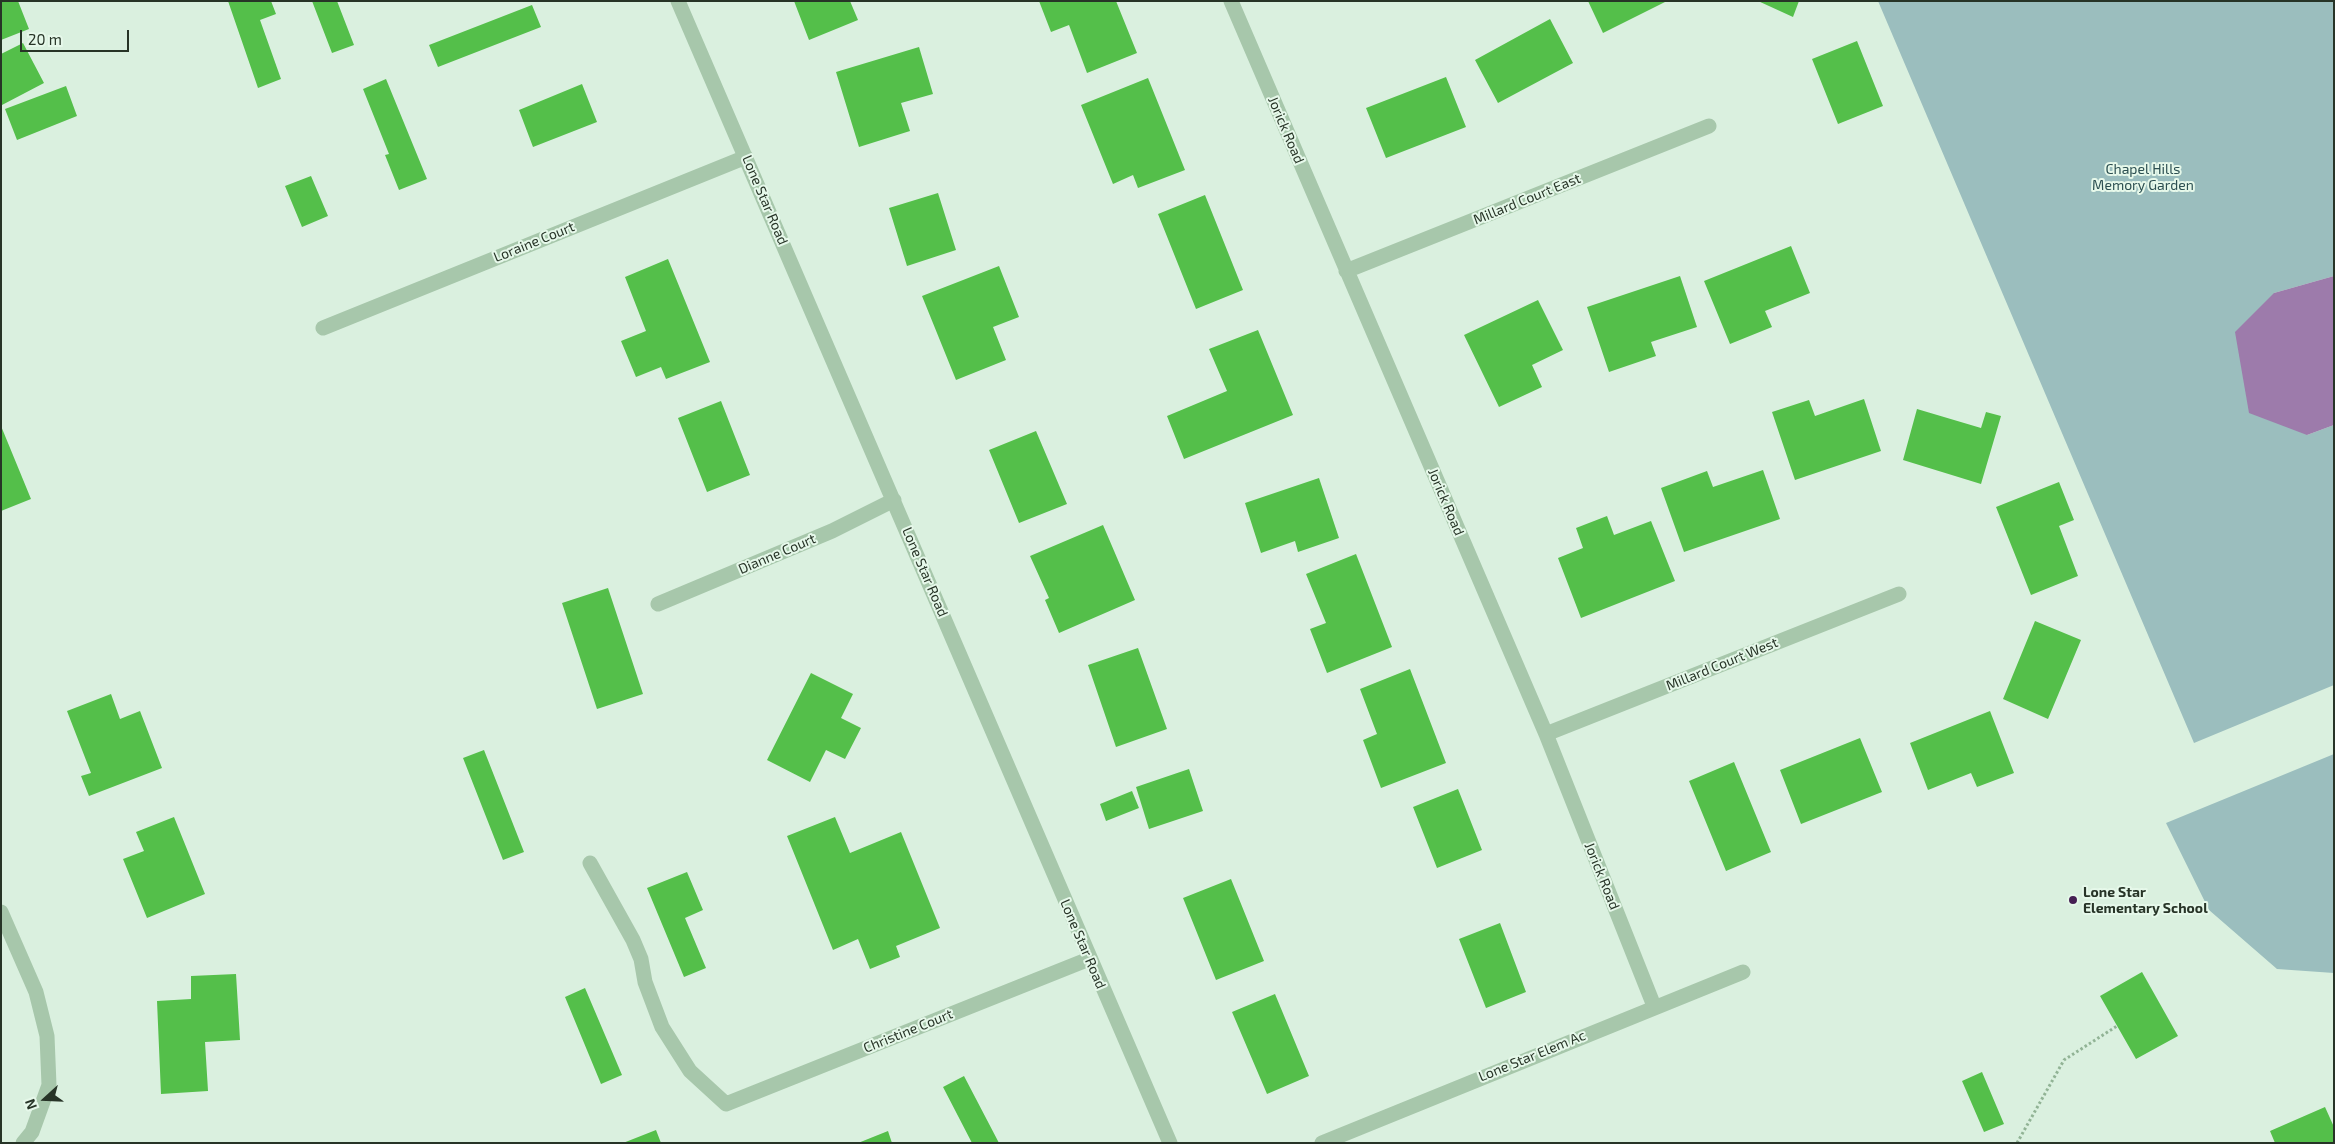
<!DOCTYPE html>
<html>
<head>
<meta charset="utf-8">
<style>
	body { margin:0 }
	#map { position:relative; width:2335px; height:1144px; overflow:hidden; background:#daf0df; font-family:"Exo 2",sans-serif }
	canvas { display:block }
	.frame { position:absolute; inset:0; border:2px solid #273427; pointer-events:none }
	.north { position:absolute; left:20px; top:1074px; width:50px; height:50px; -webkit-text-stroke:4px #e6f8ea; paint-order:stroke; rotate:250deg; font-size:14px; font-weight:700; line-height:20px; text-align:center; color:#273427 }
	.north::after { content:''; display:block; margin:auto; width:18px; height:22px; background:#273427; clip-path:polygon(50% 0,100% 100%,50% 72%,0 100%) }
	.scale { position:absolute; left:20px; top:30px; width:109px; height:22px; box-sizing:border-box; border:2px solid #273427; border-top:0; padding-left:6px; font-size:15px; line-height:18px; white-space:nowrap; color:#273427; -webkit-text-stroke:4px #e6f8ea; paint-order:stroke }
</style>
</head>
<body>
<div id="map">
<canvas width="2335" height="1144"></canvas>
<div class="frame"></div>
<div class="north">N</div>
<div class="scale">20 m</div>
</div>
<script>
const ctx = document.querySelector('canvas').getContext('2d');
ctx.lineJoin = 'round';
function fillPath(path, color) { ctx.fillStyle = color; ctx.fill(path, 'evenodd'); }
const shape = rows => new Path2D(rows.map(r => 'M' + r).join(''));
function strokePath(path, color, width, dash) { ctx.strokeStyle = color; ctx.lineWidth = width; ctx.lineCap = dash ? 'butt' : 'round'; ctx.setLineDash(dash || []); ctx.stroke(path); }
function label(font, color, halo, rows, align = 'center') {
  ctx.font = font + ' "Exo 2",sans-serif'; ctx.lineWidth = 4; ctx.setLineDash([]); ctx.textBaseline = 'middle'; ctx.strokeStyle = halo; ctx.fillStyle = color; for (const [text, x, y, turn = 0] of rows) {
    ctx.save(); ctx.translate(x, y); ctx.rotate((+turn || 0) * Math.PI / 180); ctx.textAlign = isNaN(turn) ? turn : align; if (halo) ctx.strokeText(text, 0, 0); ctx.fillText(text, 0, 0); ctx.restore();
  }
}
fillPath(shape([
	[1878,1,2334,1,2334,276,2274,293,2307,435,2334,425,2334,685,2194,743],
	[2334,754,2334,973,2277,969,2209,910,2166,823]
]), '#9bbebe');
fillPath(shape([
	[2334,276,2334,425,2307,435,2249,413,2235,332,2274,293]
]), '#9d7bab');
fillPath(shape([
	[1,1,18,1,29,29,1,40],
	[228,1,271,1,276,14,260,20,281,79,258,88],
	[312,1,337,1,354,45,332,53],
	[794,1,850,1,858,20,809,40],
	[1039,1,1116,1,1137,53,1087,73,1069,25,1051,32],
	[1588,1,1667,1,1603,33],
	[1758,1,1799,1,1793,17],
	[532,5,541,27,438,67,429,45],
	[1550,19,1573,63,1498,103,1475,60],
	[1857,41,1883,106,1838,124,1812,59],
	[23,43,44,83,2,105,1,54],
	[919,47,933,94,901,103,910,131,859,147,836,72],
	[1446,77,1466,127,1386,158,1366,108],
	[1148,78,1185,170,1138,188,1133,175,1113,184,1081,105],
	[386,79,427,179,399,190,385,155,389,154,363,89],
	[582,84,597,122,533,147,519,110],
	[66,86,77,116,17,140,5,109],
	[311,176,328,216,302,227,285,186],
	[938,193,956,250,907,266,889,208],
	[1205,195,1243,290,1196,309,1158,214],
	[1791,246,1810,293,1765,311,1772,327,1730,344,1704,281],
	[668,259,710,362,666,379,661,367,636,377,621,341,646,331,625,277],
	[999,266,1019,317,993,327,1006,360,956,380,922,296],
	[1680,276,1697,327,1651,342,1656,356,1609,372,1587,307],
	[1538,300,1563,350,1532,365,1542,387,1499,407,1464,335],
	[1258,330,1293,415,1184,459,1167,416,1227,391,1209,349],
	[1864,399,1881,451,1795,480,1772,412,1809,400,1815,416],
	[721,401,750,475,707,492,678,418],
	[1917,409,1981,428,1986,412,2001,416,1981,484,1903,460],
	[1,426,31,499,1,511],
	[1036,431,1067,504,1019,523,989,450],
	[1763,470,1780,519,1684,552,1661,488,1707,471,1713,487],
	[1319,478,1339,538,1298,552,1295,541,1261,553,1245,503],
	[2059,482,2074,520,2059,526,2078,576,2031,595,1996,507],
	[1607,516,1614,535,1651,521,1675,581,1581,618,1558,558,1583,548,1576,528],
	[1103,525,1135,600,1059,633,1045,600,1049,598,1030,556],
	[1356,554,1392,647,1327,673,1310,629,1326,623,1306,574],
	[608,588,643,694,597,709,562,603],
	[2035,621,2081,640,2048,719,2003,699],
	[1138,648,1167,729,1116,747,1088,665],
	[1410,669,1446,763,1381,788,1363,740,1377,734,1360,689],
	[811,673,853,694,841,718,861,728,845,759,826,750,810,782,767,760],
	[111,694,120,719,140,711,162,768,89,796,81,776,91,773,67,711],
	[1990,711,2014,773,1977,787,1971,773,1928,790,1910,743],
	[1860,738,1882,792,1801,824,1780,770],
	[484,750,524,852,503,860,463,758],
	[1734,762,1771,852,1726,871,1689,781],
	[1189,769,1203,811,1149,829,1136,787],
	[1458,789,1482,850,1437,868,1413,807],
	[1132,791,1139,808,1106,821,1100,804],
	[174,817,205,894,147,918,123,859,144,851,136,832],
	[835,817,850,853,901,832,940,928,896,946,900,957,870,969,858,939,833,950,787,836],
	[687,872,703,910,685,918,706,968,684,977,647,888],
	[1231,879,1264,961,1216,980,1183,898],
	[1500,923,1526,992,1486,1008,1459,939],
	[2142,972,2178,1036,2136,1059,2100,996],
	[236,974,240,1040,205,1042,208,1091,161,1094,157,1001,191,999,191,976],
	[585,988,622,1075,601,1084,565,997],
	[1275,994,1309,1076,1267,1094,1232,1012],
	[1982,1072,2004,1124,1984,1132,1962,1081],
	[964,1076,999,1143,972,1143,943,1087],
	[2325,1107,2334,1127,2334,1143,2275,1143,2270,1131],
	[656,1130,661,1143,623,1143],
	[888,1131,892,1143,858,1143]
]), '#54bf4a');
strokePath(shape([
	[2017,1143,2064,1060,2117,1026]
]), '#91b395', 3, [2.5, 2.5]);
strokePath(shape([
	[678,1,1170,1143],
	[1231,1,1546,734,1654,1006],
	[1346,271,1709,126],
	[323,328,746,157],
	[658,604,832,531,894,500],
	[1546,734,1899,594],
	[590,863,633,940,641,959,645,982,662,1027,690,1071,726,1104,1089,959],
	[1,912,36,992,47,1036,49,1085,32,1132,23,1143],
	[1322,1143,1743,972]
]), '#a7c7ab', 15);
for (const [x, y, r, color] of [
	[2073,900,5,"#451f53"]
]) { const dot = new Path2D(); dot.arc(x, y, r, 0, 2 * Math.PI); ctx.fillStyle = color; ctx.fill(dot); strokePath(dot, '#e6f8ea', 2); }
label('14px', '#273427', '#e6f8ea', [
	["Jorick Road",1286,130,67],
	["Millard Court East",1527,199,-22],
	["Lone Star Road",765,200,67],
	["Loraine Court",534,242,-22],
	["Jorick Road",1446,502,67],
	["Dianne Court",777,554,-23],
	["Lone Star Road",925,572,67],
	["Millard Court West",1722,664,-22],
	["Jorick Road",1602,876,68],
	["Lone Star Road",1083,944,67],
	["Christine Court",908,1031,-22],
	["Lone Star Elem Ac",1532,1056,-22]
]);
label('14px', '#2c4f51', '#e6f8ea', [
	["Chapel Hills",2143,169],
	["Memory Garden",2143,185]
]);
label('bold 14px', '#273427', '#e6f8ea', [
	["Lone Star",2083,892],
	["Elementary School",2083,908]
], 'left');
</script>
</body>
</html>
